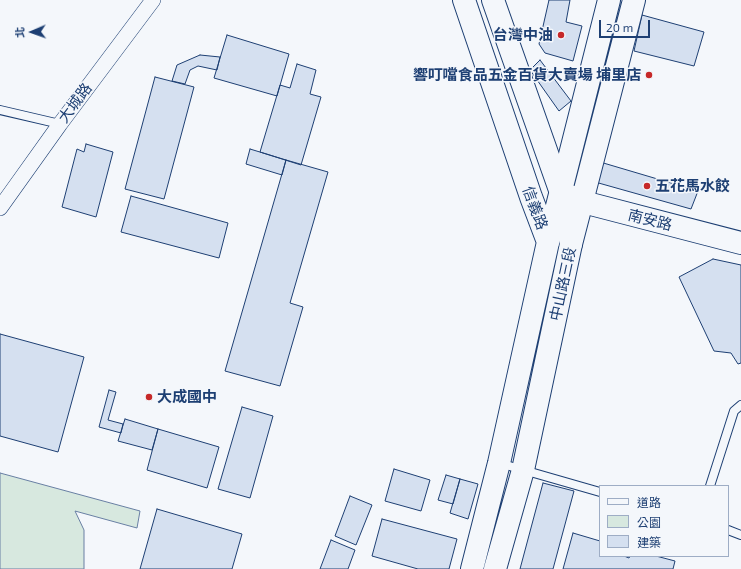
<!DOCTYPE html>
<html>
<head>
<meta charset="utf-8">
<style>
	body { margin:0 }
	#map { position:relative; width:741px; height:569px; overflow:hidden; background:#f4f7fb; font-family:"Exo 2","Noto Sans TC",sans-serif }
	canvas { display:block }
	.legend { position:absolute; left:599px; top:485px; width:130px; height:72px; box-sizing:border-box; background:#f4f7fb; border:1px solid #9eadc5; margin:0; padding:5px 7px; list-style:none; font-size:12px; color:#1d3f73 }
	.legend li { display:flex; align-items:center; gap:8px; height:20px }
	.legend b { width:20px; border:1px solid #9eadc5 }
	.north { position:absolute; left:12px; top:12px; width:40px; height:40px; -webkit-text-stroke:3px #f4f7fb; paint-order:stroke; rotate:268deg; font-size:11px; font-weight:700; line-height:16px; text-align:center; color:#1d3f73 }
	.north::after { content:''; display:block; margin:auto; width:14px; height:18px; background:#1d3f73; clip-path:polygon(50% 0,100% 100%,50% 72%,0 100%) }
	.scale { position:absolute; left:599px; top:20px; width:51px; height:18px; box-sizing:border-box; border:2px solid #1d3f73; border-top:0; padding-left:5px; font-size:12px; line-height:14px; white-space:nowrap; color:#1d3f73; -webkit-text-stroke:3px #f4f7fb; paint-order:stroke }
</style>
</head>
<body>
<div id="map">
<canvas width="741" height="569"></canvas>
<ul class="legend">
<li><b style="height:5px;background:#f4f7fb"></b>道路</li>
<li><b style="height:11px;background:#d7e8df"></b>公園</li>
<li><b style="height:11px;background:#d5e0f0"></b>建築</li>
</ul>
<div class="north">北</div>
<div class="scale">20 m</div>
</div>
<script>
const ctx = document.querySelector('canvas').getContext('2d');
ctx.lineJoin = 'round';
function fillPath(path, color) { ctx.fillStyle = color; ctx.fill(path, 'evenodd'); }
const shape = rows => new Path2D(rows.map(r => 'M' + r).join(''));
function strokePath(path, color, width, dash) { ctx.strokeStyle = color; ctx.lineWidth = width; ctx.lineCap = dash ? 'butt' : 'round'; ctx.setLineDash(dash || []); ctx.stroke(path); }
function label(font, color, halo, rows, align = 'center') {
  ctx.font = font + ' "Exo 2","Noto Sans TC",sans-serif'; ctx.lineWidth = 3; ctx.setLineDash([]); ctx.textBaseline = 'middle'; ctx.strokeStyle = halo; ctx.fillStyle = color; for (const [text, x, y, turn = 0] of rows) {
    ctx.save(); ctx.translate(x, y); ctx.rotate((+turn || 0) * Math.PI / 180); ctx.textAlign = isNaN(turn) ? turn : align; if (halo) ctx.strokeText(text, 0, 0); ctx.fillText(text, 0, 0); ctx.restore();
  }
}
const green = shape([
	[0,473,140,511,137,528,75,511,84,530,84,569,0,569,0,473]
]);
fillPath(green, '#d7e8df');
strokePath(green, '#687fa3', 1);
const building = shape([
	[549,0,570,0,566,22,582,26,573,61,545,53,539,44,549,0],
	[642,15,704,32,694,66,634,51,642,15],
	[227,35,289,54,277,96,214,78,227,35],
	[200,55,220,57,217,70,198,66,190,70,185,84,172,81,177,65,200,55],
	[540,60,571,101,559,111,530,70,540,60],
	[297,64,316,70,310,94,321,97,301,165,260,152,280,85,290,88,297,64],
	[155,77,194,87,164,199,125,189,155,77],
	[86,144,113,152,96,217,62,207,77,149,84,152,86,144],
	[250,149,286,160,282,175,246,164,250,149],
	[286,160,328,172,290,303,303,307,280,386,225,371,286,160],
	[600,162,698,191,691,209,595,182,600,162],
	[131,196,228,223,219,258,121,232,131,196],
	[713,259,741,265,741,363,738,364,731,353,714,351,679,277,713,259],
	[0,334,84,357,58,452,0,436,0,334],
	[109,390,116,392,108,420,123,424,121,433,99,427,109,390],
	[242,407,273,416,250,498,218,489,242,407],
	[125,419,158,429,152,450,118,441,125,419],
	[158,429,219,447,207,488,147,470,158,429],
	[394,469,430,480,421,511,385,501,394,469],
	[446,475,460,479,453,504,438,500,446,475],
	[460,479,478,484,468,519,450,513,460,479],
	[543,483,574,491,553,569,520,569,543,483],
	[350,496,372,505,356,545,335,536,350,496],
	[157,509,242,534,232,569,140,569,157,509],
	[382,519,457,539,449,569,418,569,372,556,382,519],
	[573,533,600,541,600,556,624,556,629,558,630,556,656,556,675,561,673,569,563,569,573,533],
	[331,540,355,550,348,569,320,569,331,540]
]);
fillPath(building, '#d5e0f0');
strokePath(building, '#1d3f73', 1);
const lane = shape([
	[0,110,60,124],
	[499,463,600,492],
	[710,486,734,411,741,405],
	[728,530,741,535]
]);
const street = shape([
	[0,208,60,124,153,0]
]);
const secondary = shape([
	[570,196,583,202,741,243],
	[548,242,609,0],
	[571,244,634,0]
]);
const primary = shape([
	[464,0,531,197,548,242],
	[493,0,560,190,571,244,523,470,495,569],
	[472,569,499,463,548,242]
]);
strokePath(lane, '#1d3f73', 10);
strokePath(street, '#1d3f73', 16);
strokePath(secondary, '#1d3f73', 24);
strokePath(primary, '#1d3f73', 24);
strokePath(lane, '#f4f7fb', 8);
strokePath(street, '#f4f7fb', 15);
strokePath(secondary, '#f4f7fb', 22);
strokePath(primary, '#f4f7fb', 22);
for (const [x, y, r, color] of [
	[561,35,4,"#c62828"],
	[649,75,4,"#c62828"],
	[647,186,4,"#c62828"],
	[149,397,4,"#c62828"]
]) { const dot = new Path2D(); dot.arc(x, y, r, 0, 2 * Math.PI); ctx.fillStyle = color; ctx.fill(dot); strokePath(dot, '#f4f7fb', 1.5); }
label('bold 15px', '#1d3f73', '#f4f7fb', [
	["台灣中油",553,35],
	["響叮噹食品五金百貨大賣場 埔里店",641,75],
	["五花馬水餃",655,186,"left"],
	["大成國中",157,397,"left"]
], 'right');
label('15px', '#1d3f73', '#f4f7fb', [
	["大城路",75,103,-53],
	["信義路",535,208,70],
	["南安路",650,220,14],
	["中山路三段",563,284,-78]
]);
</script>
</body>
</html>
